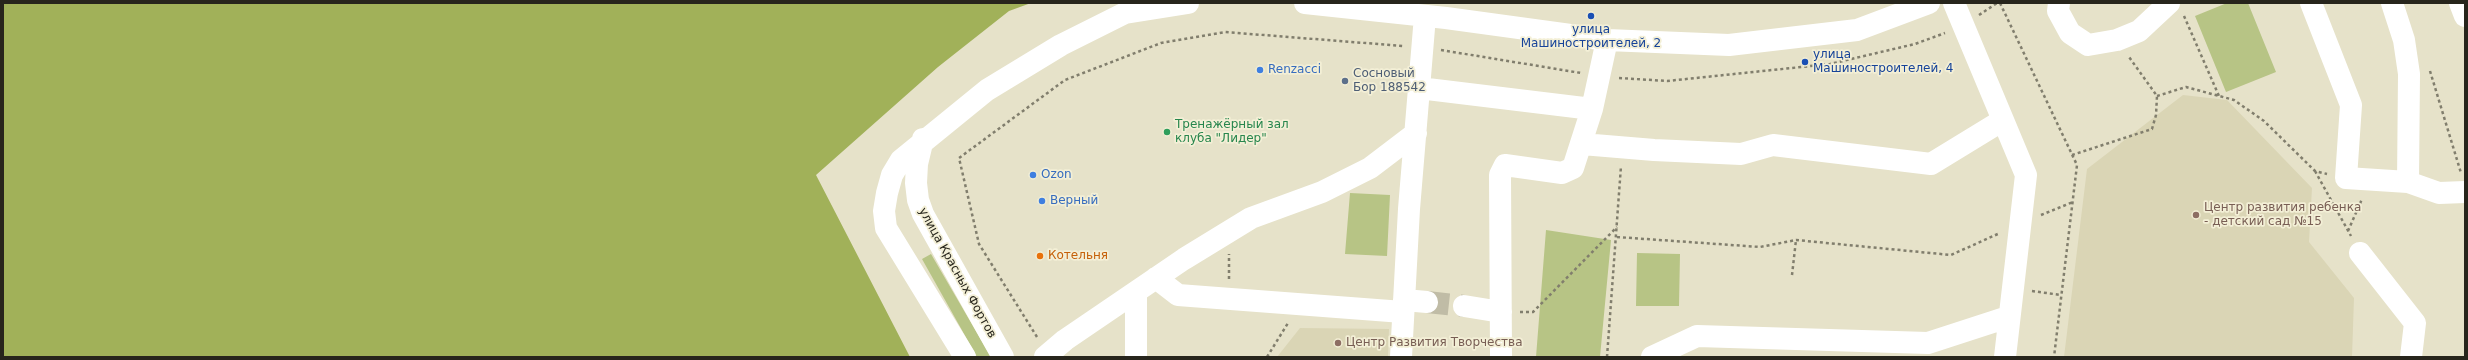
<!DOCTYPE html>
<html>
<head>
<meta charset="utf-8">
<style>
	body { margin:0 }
	#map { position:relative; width:2468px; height:360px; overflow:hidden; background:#e6e2c9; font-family:"DejaVu Sans",sans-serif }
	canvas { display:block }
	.frame { position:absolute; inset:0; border:4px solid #27251c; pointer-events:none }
</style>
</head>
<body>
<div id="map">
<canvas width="2468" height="360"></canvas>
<div class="frame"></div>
</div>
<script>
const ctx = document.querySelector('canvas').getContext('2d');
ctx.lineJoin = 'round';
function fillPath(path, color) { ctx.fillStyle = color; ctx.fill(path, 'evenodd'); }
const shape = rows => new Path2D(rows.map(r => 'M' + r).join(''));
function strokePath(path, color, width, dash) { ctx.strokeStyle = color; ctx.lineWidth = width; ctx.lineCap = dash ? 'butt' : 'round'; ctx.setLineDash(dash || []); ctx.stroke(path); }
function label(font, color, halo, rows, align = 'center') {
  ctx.font = font + ' "DejaVu Sans",sans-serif'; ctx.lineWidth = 3.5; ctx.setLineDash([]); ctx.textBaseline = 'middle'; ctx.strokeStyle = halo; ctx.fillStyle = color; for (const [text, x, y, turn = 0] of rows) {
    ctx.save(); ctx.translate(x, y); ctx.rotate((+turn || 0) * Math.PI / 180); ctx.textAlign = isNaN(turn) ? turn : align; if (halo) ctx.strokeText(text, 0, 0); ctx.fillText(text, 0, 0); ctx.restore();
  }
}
fillPath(shape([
	[2183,95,2227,100,2312,188,2309,242,2354,298,2352,357,2064,357,2087,169],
	[1300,328,1389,329,1388,357,1277,357]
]), '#dad5b5');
fillPath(shape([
	[2227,3,2248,3,2276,72,2226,92,2195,16],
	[1350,193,1390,195,1387,256,1345,254],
	[1546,230,1611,240,1600,357,1536,357],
	[1637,253,1680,254,1679,306,1636,306],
	[931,254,991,357,977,357,922,259]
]), '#b7c485');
fillPath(shape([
	[3,3,1031,3,1009,11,938,67,816,175,910,357,3,357]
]), '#a1b159');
strokePath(shape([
	[1427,302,1464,306]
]), '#c0bca6', 22, [22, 11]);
strokePath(shape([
	[2000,3,2077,165,2054,357],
	[1979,15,1997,3],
	[2184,16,2219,96],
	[1441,50,1581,73],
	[2430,71,2461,173],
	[1619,78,1667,81,1830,64,1915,44,1945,33],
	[2157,96,2186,87,2234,100,2264,121,2315,171,2327,174],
	[2072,155,2152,129,2156,115,2157,96,2129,57],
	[2315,171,2351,236],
	[2041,215,2073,202],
	[2348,231,2362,199],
	[1617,237,1760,247,1796,240,1951,255,2000,233],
	[1792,275,1796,240],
	[1229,279,1229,254],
	[2032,291,2061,295],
	[1520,312,1533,312,1617,227],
	[1037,337,979,244,959,158,1065,80,1161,43,1225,32,1403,46],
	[1267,357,1288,323],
	[1607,357,1621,166]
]), '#817e6d', 2.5, [3, 3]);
strokePath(shape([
	[1305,3,1446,18,1607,40,1729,45,1857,30,1929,3],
	[1954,3,2026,175,2005,357],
	[2059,3,2058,11,2070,33,2088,45,2117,40,2139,31,2169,3],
	[2311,3,2351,105,2346,178,2408,182,2439,193,2465,192],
	[2392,3,2404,40,2409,74,2408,182],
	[2460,3,2465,16],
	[1419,88,1592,109],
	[923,139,917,164,916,183,918,200,923,214,1003,357],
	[1582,144,1654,150,1741,154,1773,145,1931,164,2003,120],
	[2360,253,2415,323,2411,357],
	[1156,278,1178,295,1403,312],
	[1136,293,1136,357],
	[1404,300,1427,302],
	[1464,306,1501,312],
	[965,357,886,228,884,211,887,193,892,175,901,160,987,90,1061,45,1125,13,1188,3],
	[1045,357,1065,340,1184,259,1251,218,1322,192,1370,168,1416,133],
	[1401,357,1409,209,1425,16],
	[1501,357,1500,175,1505,165,1562,173,1573,168,1592,109,1607,40],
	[1652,357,1697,336,1928,343,2008,317]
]), '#fff', 22);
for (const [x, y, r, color] of [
	[1591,16,4,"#1a4fb4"],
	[1805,62,4,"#1a4fb4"],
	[1260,70,4,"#3f7fe0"],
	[1345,81,4,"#5c6f8a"],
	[1167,132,4,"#2e9e5b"],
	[1033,175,4,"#3f7fe0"],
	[1042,201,4,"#3f7fe0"],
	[2196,215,4,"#8d6e63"],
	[1040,256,4,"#e8710a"],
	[1338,343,4,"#8d6e63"]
]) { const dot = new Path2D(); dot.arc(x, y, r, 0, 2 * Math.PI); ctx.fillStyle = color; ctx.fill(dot); strokePath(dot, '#f3efd6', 1.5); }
label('12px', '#164399', '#f3efd6', [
	["улица",1591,30],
	["Машиностроителей, 2",1591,44],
	["улица",1813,55,"left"],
	["Машиностроителей, 4",1813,69,"left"]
]);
label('12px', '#366cbe', '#f3efd6', [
	["Renzacci",1268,70],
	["Ozon",1041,175],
	["Верный",1050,201]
], 'left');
label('12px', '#4e5e75', '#f3efd6', [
	["Сосновый",1353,74],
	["Бор 188542",1353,88]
], 'left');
label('12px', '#27864d', '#f3efd6', [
	["Тренажёрный зал",1175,125],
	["клуба \"Лидер\"",1175,139]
], 'left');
label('12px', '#785e54', '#f3efd6', [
	["Центр развития ребенка",2204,208],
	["- детский сад №15",2204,222],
	["Центр Развития Творчества",1346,343]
], 'left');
label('12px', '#c56008', '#f3efd6', [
	["Котельня",1048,256]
], 'left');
label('12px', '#27251c', '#f3efd6', [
	["улица Красных Фортов",957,273,61]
]);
</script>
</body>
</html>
